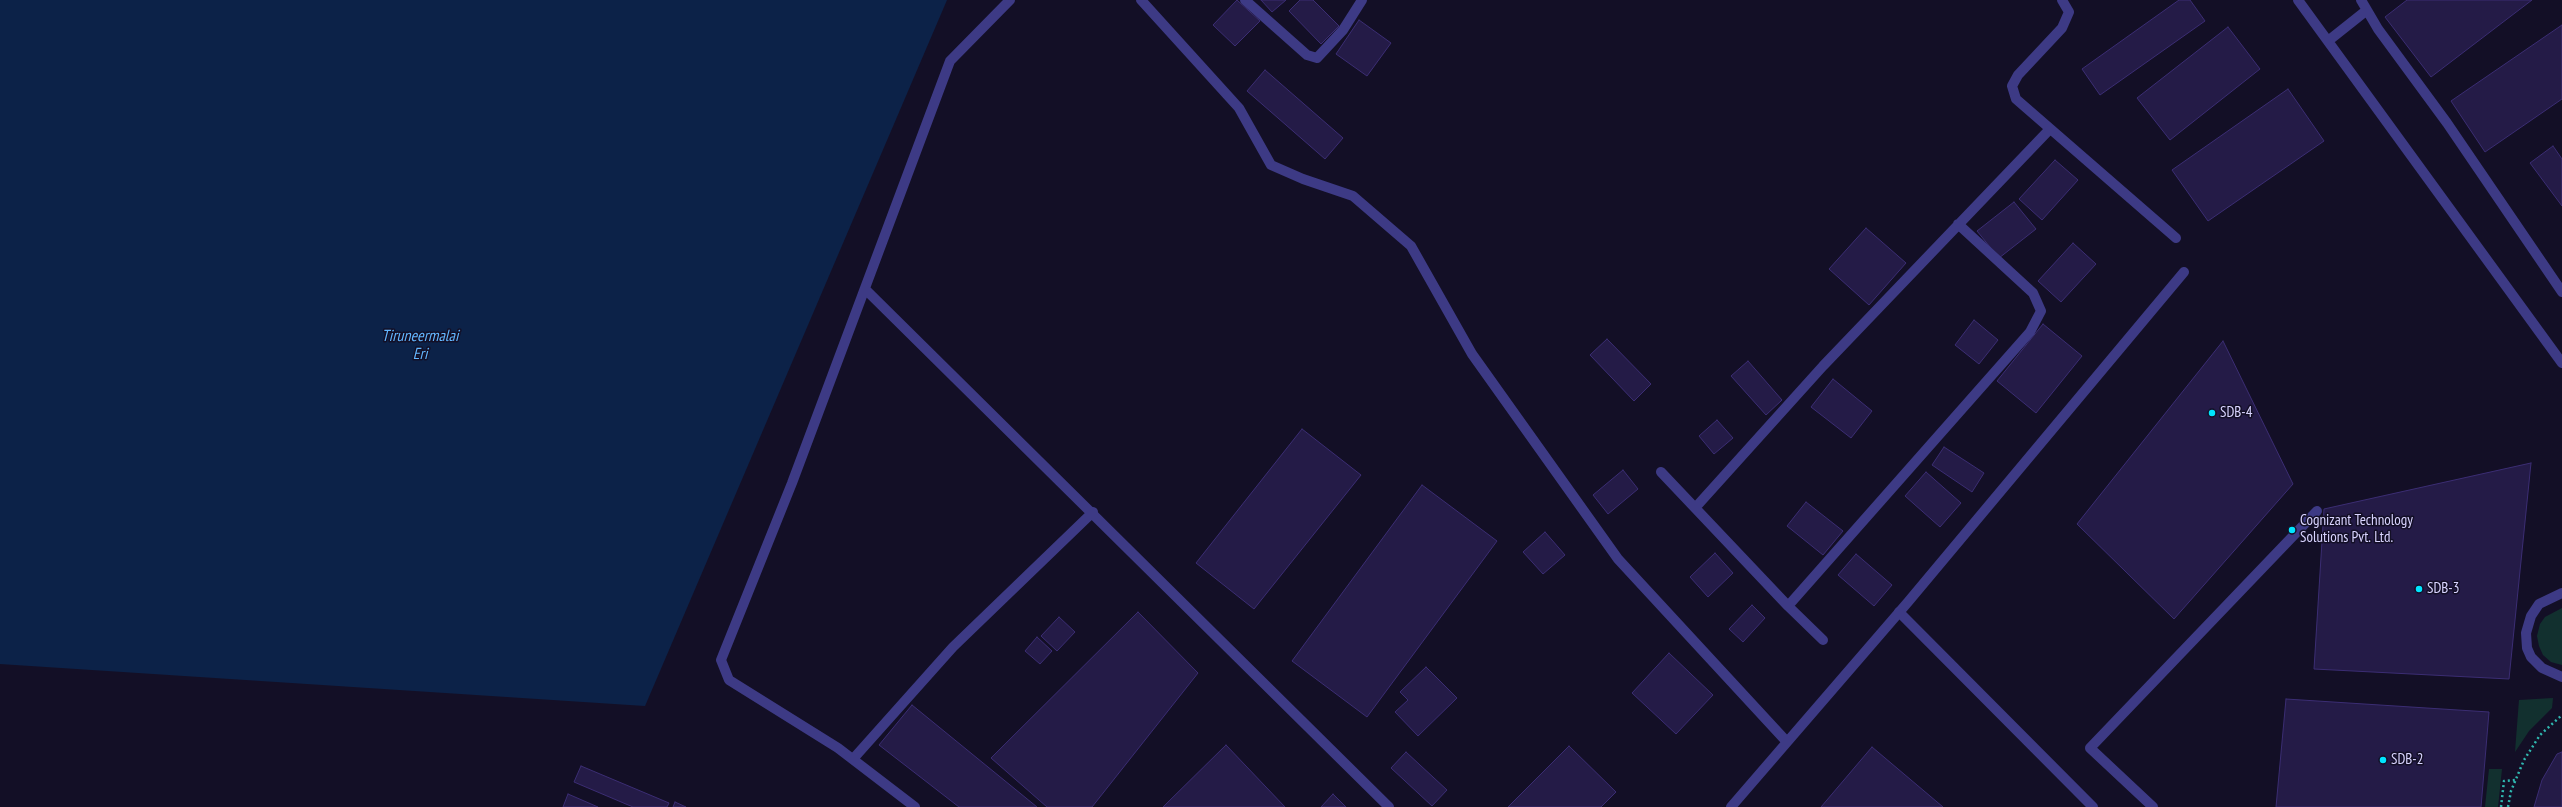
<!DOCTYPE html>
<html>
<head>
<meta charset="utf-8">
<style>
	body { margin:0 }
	canvas { display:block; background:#130f26 }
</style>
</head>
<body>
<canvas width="2562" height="807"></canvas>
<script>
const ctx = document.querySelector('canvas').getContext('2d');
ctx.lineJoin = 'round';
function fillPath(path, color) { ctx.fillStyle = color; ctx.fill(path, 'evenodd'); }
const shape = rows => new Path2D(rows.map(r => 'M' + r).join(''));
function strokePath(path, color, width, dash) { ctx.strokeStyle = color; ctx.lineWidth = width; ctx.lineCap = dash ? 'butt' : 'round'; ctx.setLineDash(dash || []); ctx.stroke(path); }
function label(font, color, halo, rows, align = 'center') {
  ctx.font = font + ' "PT Sans Narrow",sans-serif'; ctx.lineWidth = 3; ctx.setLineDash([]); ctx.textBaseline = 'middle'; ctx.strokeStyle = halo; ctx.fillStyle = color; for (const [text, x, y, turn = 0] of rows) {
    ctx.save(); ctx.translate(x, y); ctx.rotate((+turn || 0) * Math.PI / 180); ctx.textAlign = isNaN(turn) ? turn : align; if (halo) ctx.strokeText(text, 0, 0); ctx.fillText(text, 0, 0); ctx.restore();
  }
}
fillPath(shape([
	[2562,608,2562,665,2551,662,2543,655,2539,646,2537,636,2540,624,2545,617],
	[2553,698,2552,708,2529,731,2515,752,2519,700],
	[2489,769,2502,769,2498,807,2485,807]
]), '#12302f');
fillPath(shape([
	[0,0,947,0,645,706,0,664]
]), '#0c2248');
const building = shape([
	[1237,0,1260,21,1235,46,1213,25,1237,0],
	[1261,0,1286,0,1272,12,1261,0],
	[1300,0,1313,0,1339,26,1321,44,1289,11,1300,0],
	[2179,0,2190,0,2205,21,2100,95,2082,69,2179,0],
	[2407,0,2532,0,2431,77,2385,17,2407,0],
	[1359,20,1391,43,1367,76,1336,54,1359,20],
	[2562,25,2562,99,2485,152,2451,101,2562,25],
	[2228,27,2260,69,2170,140,2137,98,2228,27],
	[1265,70,1343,138,1325,159,1247,91,1265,70],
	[2288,89,2324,141,2208,221,2172,170,2288,89],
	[2553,146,2562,159,2562,206,2530,163,2553,146],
	[2055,160,2078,180,2042,220,2019,199,2055,160],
	[2014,202,2036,229,1999,258,1977,231,2014,202],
	[1866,228,1906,263,1869,305,1829,269,1866,228],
	[2073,243,2096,264,2061,302,2038,281,2073,243],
	[1974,320,1998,340,1979,364,1955,345,1974,320],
	[2043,324,2082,356,2036,413,1997,381,2043,324],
	[1607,339,1651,384,1634,401,1590,355,1607,339],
	[2223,341,2293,484,2174,619,2077,524,2223,341],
	[1748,361,1782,400,1766,415,1731,376,1748,361],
	[1833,379,1872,411,1851,438,1811,407,1833,379],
	[1717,420,1733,438,1714,454,1699,436,1717,420],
	[1302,429,1361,475,1254,609,1196,563,1302,429],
	[1944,447,1984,473,1972,492,1932,465,1944,447],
	[2531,463,2509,679,2314,669,2324,509,2531,463],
	[1623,470,1638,489,1608,514,1593,495,1623,470],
	[1926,472,1961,503,1940,527,1905,496,1926,472],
	[1422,485,1497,541,1367,717,1292,661,1422,485],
	[1806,502,1843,531,1823,555,1787,526,1806,502],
	[1545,532,1565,555,1543,574,1523,552,1545,532],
	[1715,553,1733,573,1708,597,1690,577,1715,553],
	[1856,554,1892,585,1874,606,1838,575,1856,554],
	[1752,605,1765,618,1743,642,1729,629,1752,605],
	[1138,612,1198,673,1092,807,1047,807,991,758,1138,612],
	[1059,617,1075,632,1057,651,1041,636,1059,617],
	[1037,637,1052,651,1040,664,1025,651,1037,637],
	[1669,653,1713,695,1676,734,1632,693,1669,653],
	[1426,667,1457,698,1418,736,1395,712,1408,700,1400,692,1426,667],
	[2286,699,2489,712,2481,807,2276,807,2286,699],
	[912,705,1037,807,959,807,879,745,912,705],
	[1226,745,1285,807,1163,807,1226,745],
	[1569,746,1616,792,1601,807,1508,807,1569,746],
	[1872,747,1943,807,1821,807,1872,747],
	[1406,752,1447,790,1432,806,1391,768,1406,752],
	[2562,752,2562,807,2534,807,2542,780,2557,754,2562,752],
	[581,766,669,803,667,807,633,807,574,782,581,766],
	[568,794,598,807,563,807,568,794],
	[1333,794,1346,807,1321,807,1333,794],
	[675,802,686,807,673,807,675,802]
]);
fillPath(building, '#241b47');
strokePath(building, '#3b2d73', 1);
strokePath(shape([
	[2501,807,2504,781,2515,780],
	[2508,807,2511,791,2524,760,2540,735,2562,715]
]), '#2fb8b0', 2.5, [2, 3]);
strokePath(shape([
	[2298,0,2562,363],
	[2361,0,2378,29,2447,123,2562,292],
	[2328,41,2367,10],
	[2562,593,2539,604,2531,616,2526,633,2527,648,2531,657,2542,668,2562,677],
	[1899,612,2093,807],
	[2153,807,2090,748,2317,511]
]), '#3d3a85', 10);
strokePath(shape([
	[1141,0,1239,108,1271,165,1303,179,1353,196,1411,246,1472,354,1618,559,1787,742],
	[1245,0,1307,55,1317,58,1343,30,1362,0],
	[2062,0,2069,12,2062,28,2018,75,2012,86,2016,99,2176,238],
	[865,289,1389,807],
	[1661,472,1788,606,2030,332,2041,311,2033,293,1958,224],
	[1695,508,1823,366,2049,130],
	[1788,606,1823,640],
	[853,759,953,647,1093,512],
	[915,807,838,748,729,680,721,660,792,483,950,61,1010,0],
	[1731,807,1908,602,2184,272]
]), '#3d3a85', 10);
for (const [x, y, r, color] of [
	[2212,413,4,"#00e5ff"],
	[2292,530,4,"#00e5ff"],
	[2419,589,4,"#00e5ff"],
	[2383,760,4,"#00e5ff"]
]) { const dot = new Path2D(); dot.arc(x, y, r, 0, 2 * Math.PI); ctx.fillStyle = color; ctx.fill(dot); strokePath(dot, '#130f26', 1.5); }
label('15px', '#d9d4ff', '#130f26', [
	["SDB-4",2220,413],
	["Cognizant Technology",2300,521],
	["Solutions Pvt. Ltd.",2300,538],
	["SDB-3",2427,589],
	["SDB-2",2391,760]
], 'left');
label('italic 16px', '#62b6ff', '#130f26', [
	["Tiruneermalai",420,336],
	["Eri",420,354]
]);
</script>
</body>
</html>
